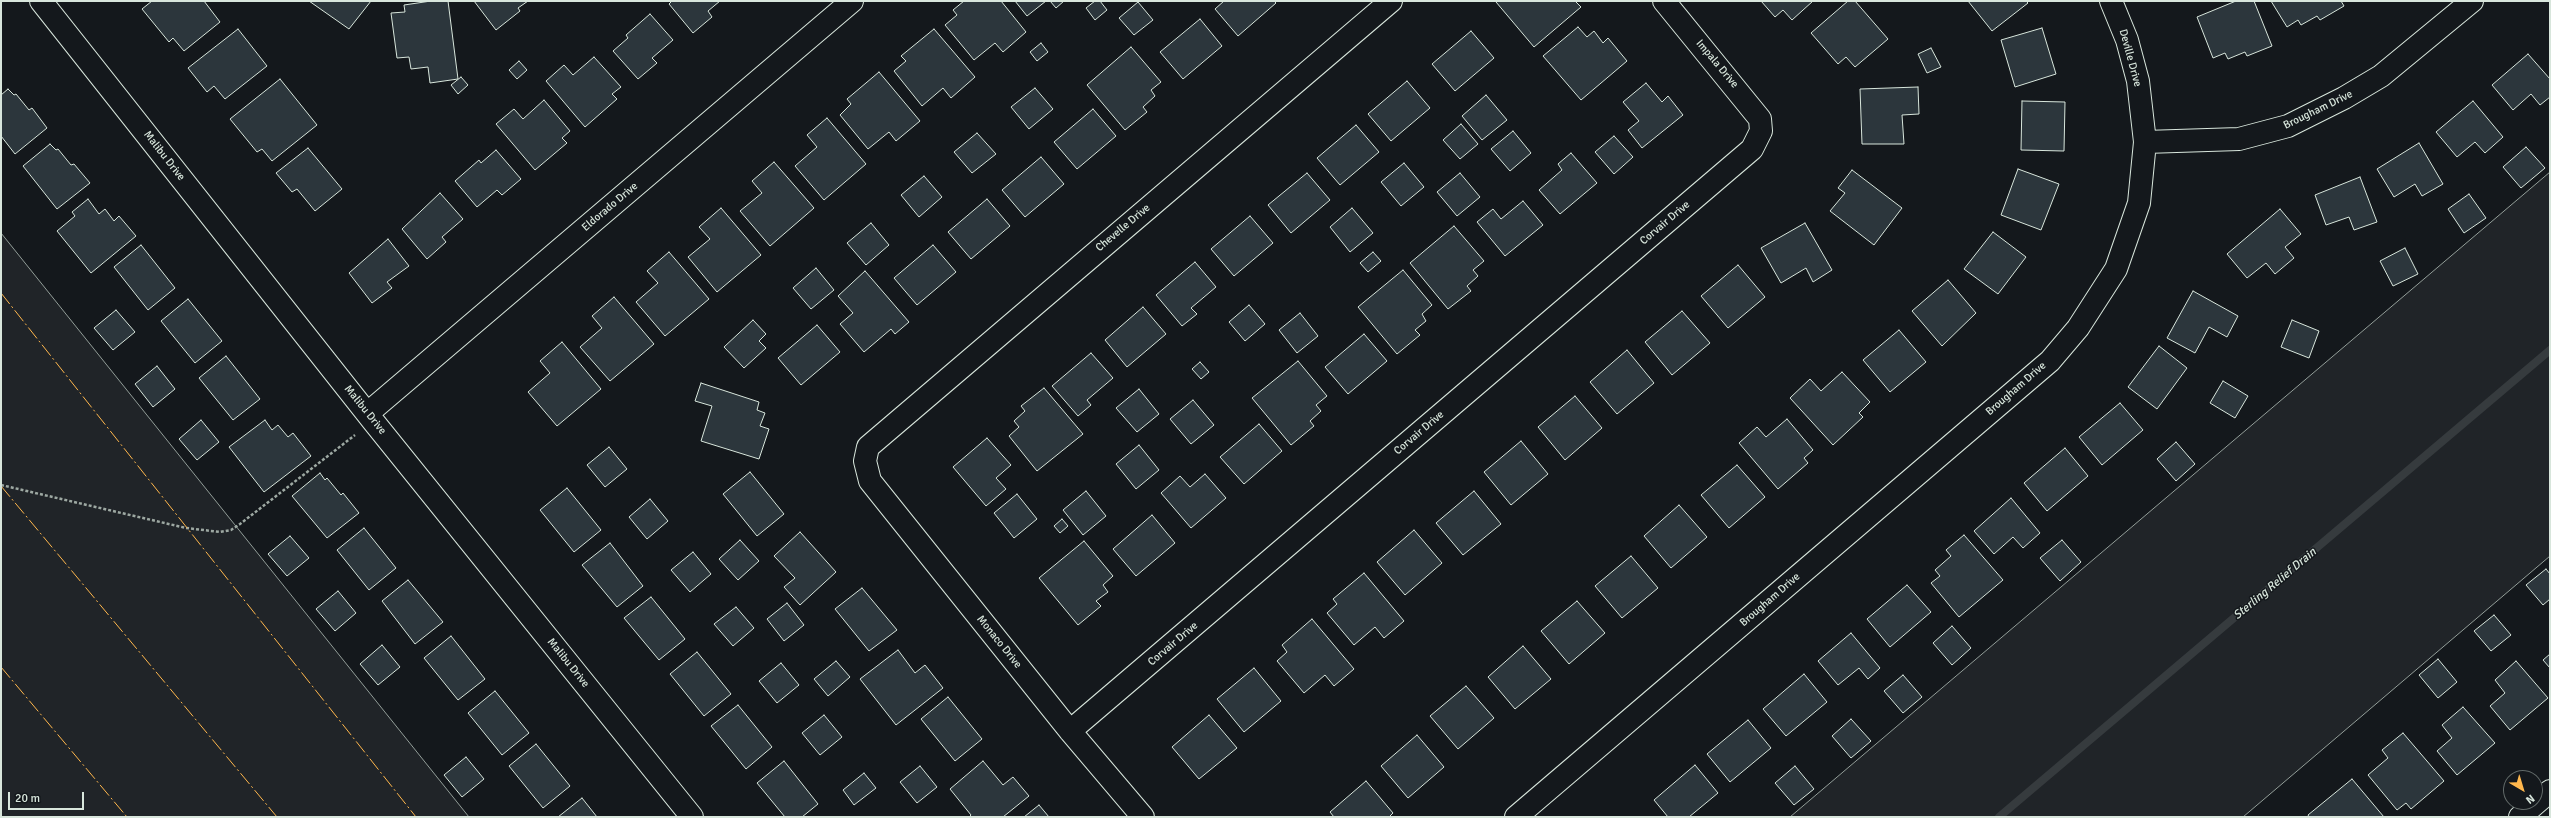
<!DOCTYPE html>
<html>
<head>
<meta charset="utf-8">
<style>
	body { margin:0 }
	#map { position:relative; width:2551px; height:818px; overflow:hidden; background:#14181c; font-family:Signika,sans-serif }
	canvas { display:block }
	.frame { position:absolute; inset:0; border:2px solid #d8e6dc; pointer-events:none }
	.north { position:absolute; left:2503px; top:770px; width:40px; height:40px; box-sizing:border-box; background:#14181c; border:1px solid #626a69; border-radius:50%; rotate:142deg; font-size:11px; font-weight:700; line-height:16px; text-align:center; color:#d8e6dc }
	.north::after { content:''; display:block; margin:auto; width:14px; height:18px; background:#ffb74d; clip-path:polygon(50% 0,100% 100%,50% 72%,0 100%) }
	.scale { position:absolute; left:8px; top:792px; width:76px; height:18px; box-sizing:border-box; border:2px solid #d8e6dc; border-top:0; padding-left:5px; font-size:12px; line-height:14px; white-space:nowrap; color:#d8e6dc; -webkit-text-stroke:3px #14181c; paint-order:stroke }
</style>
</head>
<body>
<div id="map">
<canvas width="2551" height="818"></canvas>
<div class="frame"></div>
<div class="north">N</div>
<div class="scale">20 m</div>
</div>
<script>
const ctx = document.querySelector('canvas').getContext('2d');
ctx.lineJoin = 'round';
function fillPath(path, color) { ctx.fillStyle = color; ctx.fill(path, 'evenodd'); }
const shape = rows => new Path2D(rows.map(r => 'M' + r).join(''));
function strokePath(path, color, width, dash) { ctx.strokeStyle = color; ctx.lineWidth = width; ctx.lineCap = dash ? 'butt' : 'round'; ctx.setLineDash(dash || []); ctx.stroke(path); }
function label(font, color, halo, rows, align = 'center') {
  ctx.font = font + ' Signika,sans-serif'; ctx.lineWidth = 3; ctx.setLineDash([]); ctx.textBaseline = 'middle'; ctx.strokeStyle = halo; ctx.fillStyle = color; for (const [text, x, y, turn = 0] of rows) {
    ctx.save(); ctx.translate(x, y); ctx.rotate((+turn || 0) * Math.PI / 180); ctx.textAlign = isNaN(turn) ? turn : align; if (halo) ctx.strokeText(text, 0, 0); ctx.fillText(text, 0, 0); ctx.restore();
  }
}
const green = shape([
	[2550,172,2550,556,2243,817,1790,817,2550,172],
	[1,233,469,817,1,817,1,233]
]);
fillPath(green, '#202428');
strokePath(green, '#939e99', 1);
strokePath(shape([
	[1999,817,2550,350]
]), '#363b3e', 8);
const building = shape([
	[152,1,204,1,220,22,184,51,173,38,169,42,142,9,152,1],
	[309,1,371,1,349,29,309,1],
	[431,1,448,1,458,79,430,83,428,67,411,69,409,57,397,58,391,13,405,12,404,5,431,1],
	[474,1,528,1,518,8,520,11,496,30,474,1],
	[672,1,720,1,708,11,712,17,693,33,669,4,672,1],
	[964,1,1001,1,1026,32,1003,52,995,43,974,60,945,25,957,15,953,10,964,1],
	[1015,1,1046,1,1027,16,1015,1],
	[1050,1,1064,1,1056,8,1050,1],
	[1095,1,1100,1,1107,10,1095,20,1086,8,1095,1],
	[1224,1,1274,1,1276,3,1238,36,1215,9,1224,1],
	[1498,1,1575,1,1581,7,1534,47,1496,2,1498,1],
	[1761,1,1813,1,1792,20,1783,10,1775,17,1761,1],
	[1848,1,1855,1,1888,39,1855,67,1846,57,1838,64,1811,33,1848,1],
	[1968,1,2026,1,2028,3,1992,31,1968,1],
	[2236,1,2254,1,2272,46,2247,56,2245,52,2228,59,2225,53,2213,58,2197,17,2236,1],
	[2271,1,2341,1,2344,6,2320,20,2317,16,2301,25,2298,20,2287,27,2271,1],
	[1138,2,1153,20,1134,35,1119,18,1138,2],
	[650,14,673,40,652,58,657,63,638,79,613,51,628,38,626,35,650,14],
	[1200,19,1222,46,1183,79,1160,52,1200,19],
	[1578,27,1587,37,1594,31,1603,43,1608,38,1627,61,1581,100,1543,56,1578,27],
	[2042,28,2056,74,2015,87,2001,40,2042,28],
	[238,29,267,66,225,99,214,86,207,92,188,68,238,29],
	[934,29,975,77,951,98,943,88,922,106,894,71,906,61,901,56,934,29],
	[1471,31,1494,58,1455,91,1432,64,1471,31],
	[1041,43,1048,52,1037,61,1030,52,1041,43],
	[1131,47,1161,82,1151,90,1155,96,1143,107,1147,112,1125,130,1087,85,1131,47],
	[1931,48,1941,67,1927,73,1918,54,1931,48],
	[2528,54,2550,79,2550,97,2540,105,2531,94,2513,110,2492,85,2528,54],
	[594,57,621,87,612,94,617,99,585,127,546,81,564,65,573,75,594,57],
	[519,61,527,70,517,79,509,70,519,61],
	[879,72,920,121,896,141,889,132,868,149,840,115,851,104,847,99,879,72],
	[461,77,468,85,458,94,451,85,461,77],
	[280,79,317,125,272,161,262,149,257,152,230,119,280,79],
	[1407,81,1430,108,1391,141,1368,114,1407,81],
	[1646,83,1662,102,1668,96,1683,115,1642,148,1628,130,1639,121,1623,102,1646,83],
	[1918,87,1919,114,1902,115,1904,144,1862,144,1860,89,1918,87],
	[1035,88,1053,109,1029,129,1011,107,1035,88],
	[8,89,14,95,16,94,29,110,32,108,47,128,15,154,1,136,1,95,8,89],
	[1486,95,1507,120,1482,140,1462,116,1486,95],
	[544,100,570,131,562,138,567,143,535,170,496,124,514,109,523,119,544,100],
	[2022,101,2065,102,2064,151,2021,150,2022,101],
	[2473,101,2503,137,2485,153,2475,142,2457,157,2436,132,2473,101],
	[1093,109,1116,136,1077,169,1054,142,1093,109],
	[827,118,866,164,824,200,795,166,817,147,807,135,827,118],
	[1461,124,1478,144,1460,159,1443,140,1461,124],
	[1356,125,1379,152,1340,185,1317,158,1356,125],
	[1513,131,1531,153,1510,171,1491,149,1513,131],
	[977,133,996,154,972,173,954,152,977,133],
	[1614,136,1633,157,1614,174,1595,152,1614,136],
	[2419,143,2443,184,2422,196,2415,184,2394,197,2377,169,2419,143],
	[50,144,56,150,58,149,71,165,74,164,90,183,57,209,23,166,50,144],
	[2526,147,2545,168,2521,188,2503,167,2526,147],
	[308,148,342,189,315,211,297,189,292,192,276,173,308,148],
	[496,150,521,179,502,195,497,190,477,207,455,181,479,160,481,163,496,150],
	[1571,153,1597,183,1560,214,1539,190,1562,170,1558,164,1571,153],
	[1041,157,1064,184,1025,217,1002,190,1041,157],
	[774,162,814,208,770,246,740,211,762,193,752,181,774,162],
	[1404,163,1424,187,1401,206,1381,182,1404,163],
	[2018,169,2059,184,2041,230,2001,215,2018,169],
	[1852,170,1902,208,1874,245,1830,211,1845,193,1838,188,1852,170],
	[1307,173,1330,200,1291,233,1268,205,1307,173],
	[1460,173,1480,197,1457,216,1437,192,1460,173],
	[924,176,942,197,919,217,901,195,924,176],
	[2360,177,2377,222,2354,230,2349,217,2326,225,2315,195,2360,177],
	[440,193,463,219,442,237,446,242,427,259,402,229,440,193],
	[2469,194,2486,218,2464,233,2448,209,2469,194],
	[88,199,99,214,105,209,114,221,119,216,136,236,91,273,57,231,75,216,72,212,88,199],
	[987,199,1010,226,971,259,948,232,987,199],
	[1523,201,1543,225,1505,256,1477,222,1493,209,1501,219,1523,201],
	[721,208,761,255,717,292,688,257,710,239,699,227,721,208],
	[1352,208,1373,233,1350,252,1330,227,1352,208],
	[2280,209,2301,234,2285,247,2294,258,2275,274,2266,263,2247,278,2227,254,2280,209],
	[1250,216,1273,243,1234,276,1211,249,1250,216],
	[871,223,889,245,866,265,847,243,871,223],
	[1805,223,1832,270,1813,282,1806,268,1781,283,1761,248,1805,223],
	[1454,226,1484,261,1473,270,1478,276,1467,286,1471,291,1448,309,1410,263,1454,226],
	[1993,232,2026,257,1998,294,1964,269,1993,232],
	[388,239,409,266,387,282,392,288,372,303,349,273,388,239],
	[141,245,175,288,148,310,114,267,141,245],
	[933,245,956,272,917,305,894,278,933,245],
	[2405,248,2418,274,2393,286,2380,261,2405,248],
	[669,252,709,299,665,336,636,302,658,283,647,271,669,252],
	[1373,252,1381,261,1368,272,1360,263,1373,252],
	[1195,262,1216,287,1191,308,1197,314,1182,326,1156,295,1195,262],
	[1738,265,1765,297,1728,328,1701,296,1738,265],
	[816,268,834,290,811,309,793,288,816,268],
	[1403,270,1432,305,1422,314,1426,321,1415,330,1420,335,1397,354,1358,307,1403,270],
	[865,271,909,322,895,334,891,329,864,352,840,324,853,313,838,296,865,271],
	[1948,280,1976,313,1942,346,1912,311,1948,280],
	[2193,291,2238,316,2227,337,2209,327,2195,353,2167,338,2193,291],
	[614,297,654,344,610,381,580,347,602,328,592,316,614,297],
	[188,299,222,341,195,363,161,321,188,299],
	[1249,305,1265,324,1245,341,1229,322,1249,305],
	[1143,307,1166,334,1127,367,1105,340,1143,307],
	[116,310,135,332,113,350,94,328,116,310],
	[1682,311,1710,343,1672,375,1645,342,1682,311],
	[1300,313,1318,336,1297,353,1279,330,1300,313],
	[753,320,766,334,759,341,766,348,744,368,724,347,753,320],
	[2292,320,2319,331,2309,358,2281,347,2292,320],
	[817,325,840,352,801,385,778,358,817,325],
	[1899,330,1926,362,1890,392,1863,360,1899,330],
	[1364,334,1387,361,1348,394,1325,367,1364,334],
	[562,342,601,389,557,426,528,392,550,373,540,361,562,342],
	[2159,346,2187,368,2157,409,2128,387,2159,346],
	[1627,350,1654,383,1617,414,1590,382,1627,350],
	[1091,353,1113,378,1087,400,1091,405,1078,416,1052,386,1091,353],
	[226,356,260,399,233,420,199,378,226,356],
	[1298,361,1327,396,1316,405,1321,411,1310,421,1314,426,1291,445,1252,398,1298,361],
	[1200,362,1209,372,1201,379,1192,369,1200,362],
	[157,366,175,389,153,407,135,384,157,366],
	[1842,372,1870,402,1859,413,1863,417,1833,445,1790,398,1810,379,1821,391,1842,372],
	[2223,381,2248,396,2235,418,2210,403,2223,381],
	[701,383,759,402,757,410,765,413,760,426,769,429,759,459,701,441,712,406,695,401,701,383],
	[1044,388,1083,434,1037,471,1009,436,1019,427,1014,421,1025,411,1021,406,1044,388],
	[1139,389,1159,414,1137,432,1116,408,1139,389],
	[1575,396,1602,428,1565,460,1538,427,1575,396],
	[1193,400,1214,425,1191,444,1170,419,1193,400],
	[2120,403,2143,430,2102,465,2079,437,2120,403],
	[1787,419,1813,450,1804,458,1808,463,1778,489,1739,443,1757,427,1766,437,1787,419],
	[201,420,219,442,197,460,179,439,201,420],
	[265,420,272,430,278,425,288,437,293,433,311,456,264,492,229,447,265,420],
	[1259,424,1282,451,1244,484,1220,457,1259,424],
	[987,438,1011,465,996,478,1006,489,986,506,953,467,987,438],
	[1521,441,1548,474,1511,505,1484,472,1521,441],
	[2176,442,2195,464,2176,481,2157,459,2176,442],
	[1139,445,1159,470,1136,489,1116,464,1139,445],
	[609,447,627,469,605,487,587,465,609,447],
	[2065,448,2088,476,2047,511,2024,483,2065,448],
	[1737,465,1765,497,1729,528,1701,495,1737,465],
	[750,472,784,514,757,536,723,494,750,472],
	[320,473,325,480,327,478,341,495,343,493,359,513,327,538,292,496,320,473],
	[1205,474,1226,498,1191,528,1161,493,1180,476,1190,487,1205,474],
	[567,488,601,530,574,552,540,510,567,488],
	[1086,491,1106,516,1083,535,1063,510,1086,491],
	[1474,491,1501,524,1463,555,1436,523,1474,491],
	[1017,494,1037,519,1014,538,994,513,1017,494],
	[2011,498,2040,533,2023,548,2013,537,1994,554,1974,531,2011,498],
	[650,499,668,521,647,539,629,517,650,499],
	[1679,505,1707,537,1671,568,1644,536,1679,505],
	[1152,515,1175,543,1136,576,1113,549,1152,515],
	[1062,519,1068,526,1060,533,1054,526,1062,519],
	[364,528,396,568,369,590,337,550,364,528],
	[1414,530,1442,563,1405,595,1377,562,1414,530],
	[800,532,836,572,800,605,784,587,795,578,774,556,800,532],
	[1964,535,2003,580,1959,617,1931,583,1940,576,1935,570,1951,556,1946,550,1964,535],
	[290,536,309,558,287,576,268,554,290,536],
	[740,540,759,561,738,580,719,559,740,540],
	[2062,540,2081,562,2060,581,2040,558,2062,540],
	[1084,541,1113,576,1103,585,1108,592,1096,601,1101,606,1078,625,1039,578,1084,541],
	[610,543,643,586,617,607,582,565,610,543],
	[693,552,711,574,690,592,671,570,693,552],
	[1631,556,1658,588,1622,618,1595,586,1631,556],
	[2546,569,2550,574,2550,599,2543,605,2526,585,2546,569],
	[1364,573,1404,621,1384,638,1375,627,1354,645,1327,613,1337,604,1333,599,1364,573],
	[408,580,443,622,415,644,382,601,408,580],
	[1907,585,1931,612,1890,647,1867,619,1907,585],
	[862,588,897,630,869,651,835,609,862,588],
	[338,591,356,613,335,631,316,609,338,591],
	[651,597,685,639,659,660,624,618,651,597],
	[1577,601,1605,633,1569,664,1541,631,1577,601],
	[787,603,804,625,784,641,767,619,787,603],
	[736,607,754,628,733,646,714,624,736,607],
	[2494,615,2511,635,2491,651,2474,631,2494,615],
	[1312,619,1354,669,1334,686,1325,675,1304,693,1277,661,1287,652,1282,645,1312,619],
	[1952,626,1971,648,1952,665,1933,643,1952,626],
	[1851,633,1880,668,1868,679,1859,668,1838,685,1818,661,1851,633],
	[451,636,485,679,458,700,424,658,451,636],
	[382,645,400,667,378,685,360,664,382,645],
	[1523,646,1551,679,1515,709,1488,677,1523,646],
	[898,650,915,673,925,665,943,688,896,725,860,679,898,650],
	[697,652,731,694,704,716,670,674,697,652],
	[2550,654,2550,668,2543,660,2550,654],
	[2438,659,2457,682,2438,698,2419,675,2438,659],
	[836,661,850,677,828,696,814,679,836,661],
	[2516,661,2548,698,2510,730,2490,706,2505,693,2495,680,2516,661],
	[781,663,799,685,777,703,759,681,781,663],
	[1254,668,1281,701,1244,732,1217,699,1254,668],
	[1804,674,1827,702,1786,736,1763,709,1804,674],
	[1903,675,1922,697,1903,713,1884,691,1903,675],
	[1466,686,1494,718,1458,749,1430,716,1466,686],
	[495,691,529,733,502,755,468,713,495,691],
	[948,697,982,739,955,761,921,719,948,697],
	[738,705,772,747,746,769,711,726,738,705],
	[2463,707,2495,743,2457,775,2437,751,2452,738,2442,725,2463,707],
	[824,715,842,737,820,755,802,733,824,715],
	[1209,715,1237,748,1199,779,1172,747,1209,715],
	[1851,719,1871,741,1851,758,1832,736,1851,719],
	[1748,720,1771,748,1730,782,1707,754,1748,720],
	[2403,733,2444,781,2411,809,2406,803,2397,810,2368,775,2388,758,2382,750,2403,733],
	[1417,735,1444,767,1408,798,1381,766,1417,735],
	[536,744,570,786,543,808,509,766,536,744],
	[466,757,484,779,462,797,444,775,466,757],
	[784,761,818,804,802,817,785,817,757,783,784,761],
	[983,761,1003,785,1013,777,1029,796,1003,817,969,817,971,815,950,789,983,761],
	[1695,765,1718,793,1689,817,1668,817,1654,800,1695,765],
	[920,766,937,787,917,803,900,782,920,766],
	[1795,766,1814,789,1794,805,1775,783,1795,766],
	[864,773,876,788,854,805,843,790,864,773],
	[2352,779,2384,817,2309,817,2308,815,2352,779],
	[1366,781,1393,813,1389,817,1334,817,1330,812,1366,781],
	[582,798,597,817,558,817,582,798],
	[1039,805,1049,817,1024,817,1039,805]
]);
fillPath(building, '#2c363c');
strokePath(building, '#d8e6dc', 1);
const minor = shape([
	[41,1,373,421,692,817],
	[2145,142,2239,139,2288,126,2344,98,2381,76,2472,1],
	[368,413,852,1],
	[1070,731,1752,149,1761,131,1760,119,1664,1],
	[1143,817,1070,731,870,481,865,461,868,447,1391,1],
	[1516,817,2050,361,2078,328,2116,269,2139,203,2145,142,2138,81,2127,40,2111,1],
	[2520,817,2550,791]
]);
strokePath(minor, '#d8e6dc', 24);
strokePath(shape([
	[1,485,186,528,220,532,231,530,240,524,355,435]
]), '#9da8a2', 2.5, [3, 2]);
strokePath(minor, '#14181c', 22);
strokePath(shape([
	[1,293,416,817],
	[1,486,277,817],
	[1,667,127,817]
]), '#ffb74d', 1, [14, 3, 2, 3]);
label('11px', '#d8e6dc', '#14181c', [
	["Deville Drive",2130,58,75],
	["Impala Drive",1717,64,50],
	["Brougham Drive",2318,110,-26],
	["Malibu Drive",164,156,52],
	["Eldorado Drive",610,207,-40],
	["Corvair Drive",1665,223,-40],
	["Chevelle Drive",1123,228,-40],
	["Brougham Drive",2016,389,-41],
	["Malibu Drive",365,410,51],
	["Corvair Drive",1419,433,-40],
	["Brougham Drive",1770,600,-41],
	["Monaco Drive",999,642,51],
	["Corvair Drive",1173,644,-40],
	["Malibu Drive",568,663,51]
]);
label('italic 12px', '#d8e6dc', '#14181c', [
	["Sterling Relief Drain",2275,584,-40]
]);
</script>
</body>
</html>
